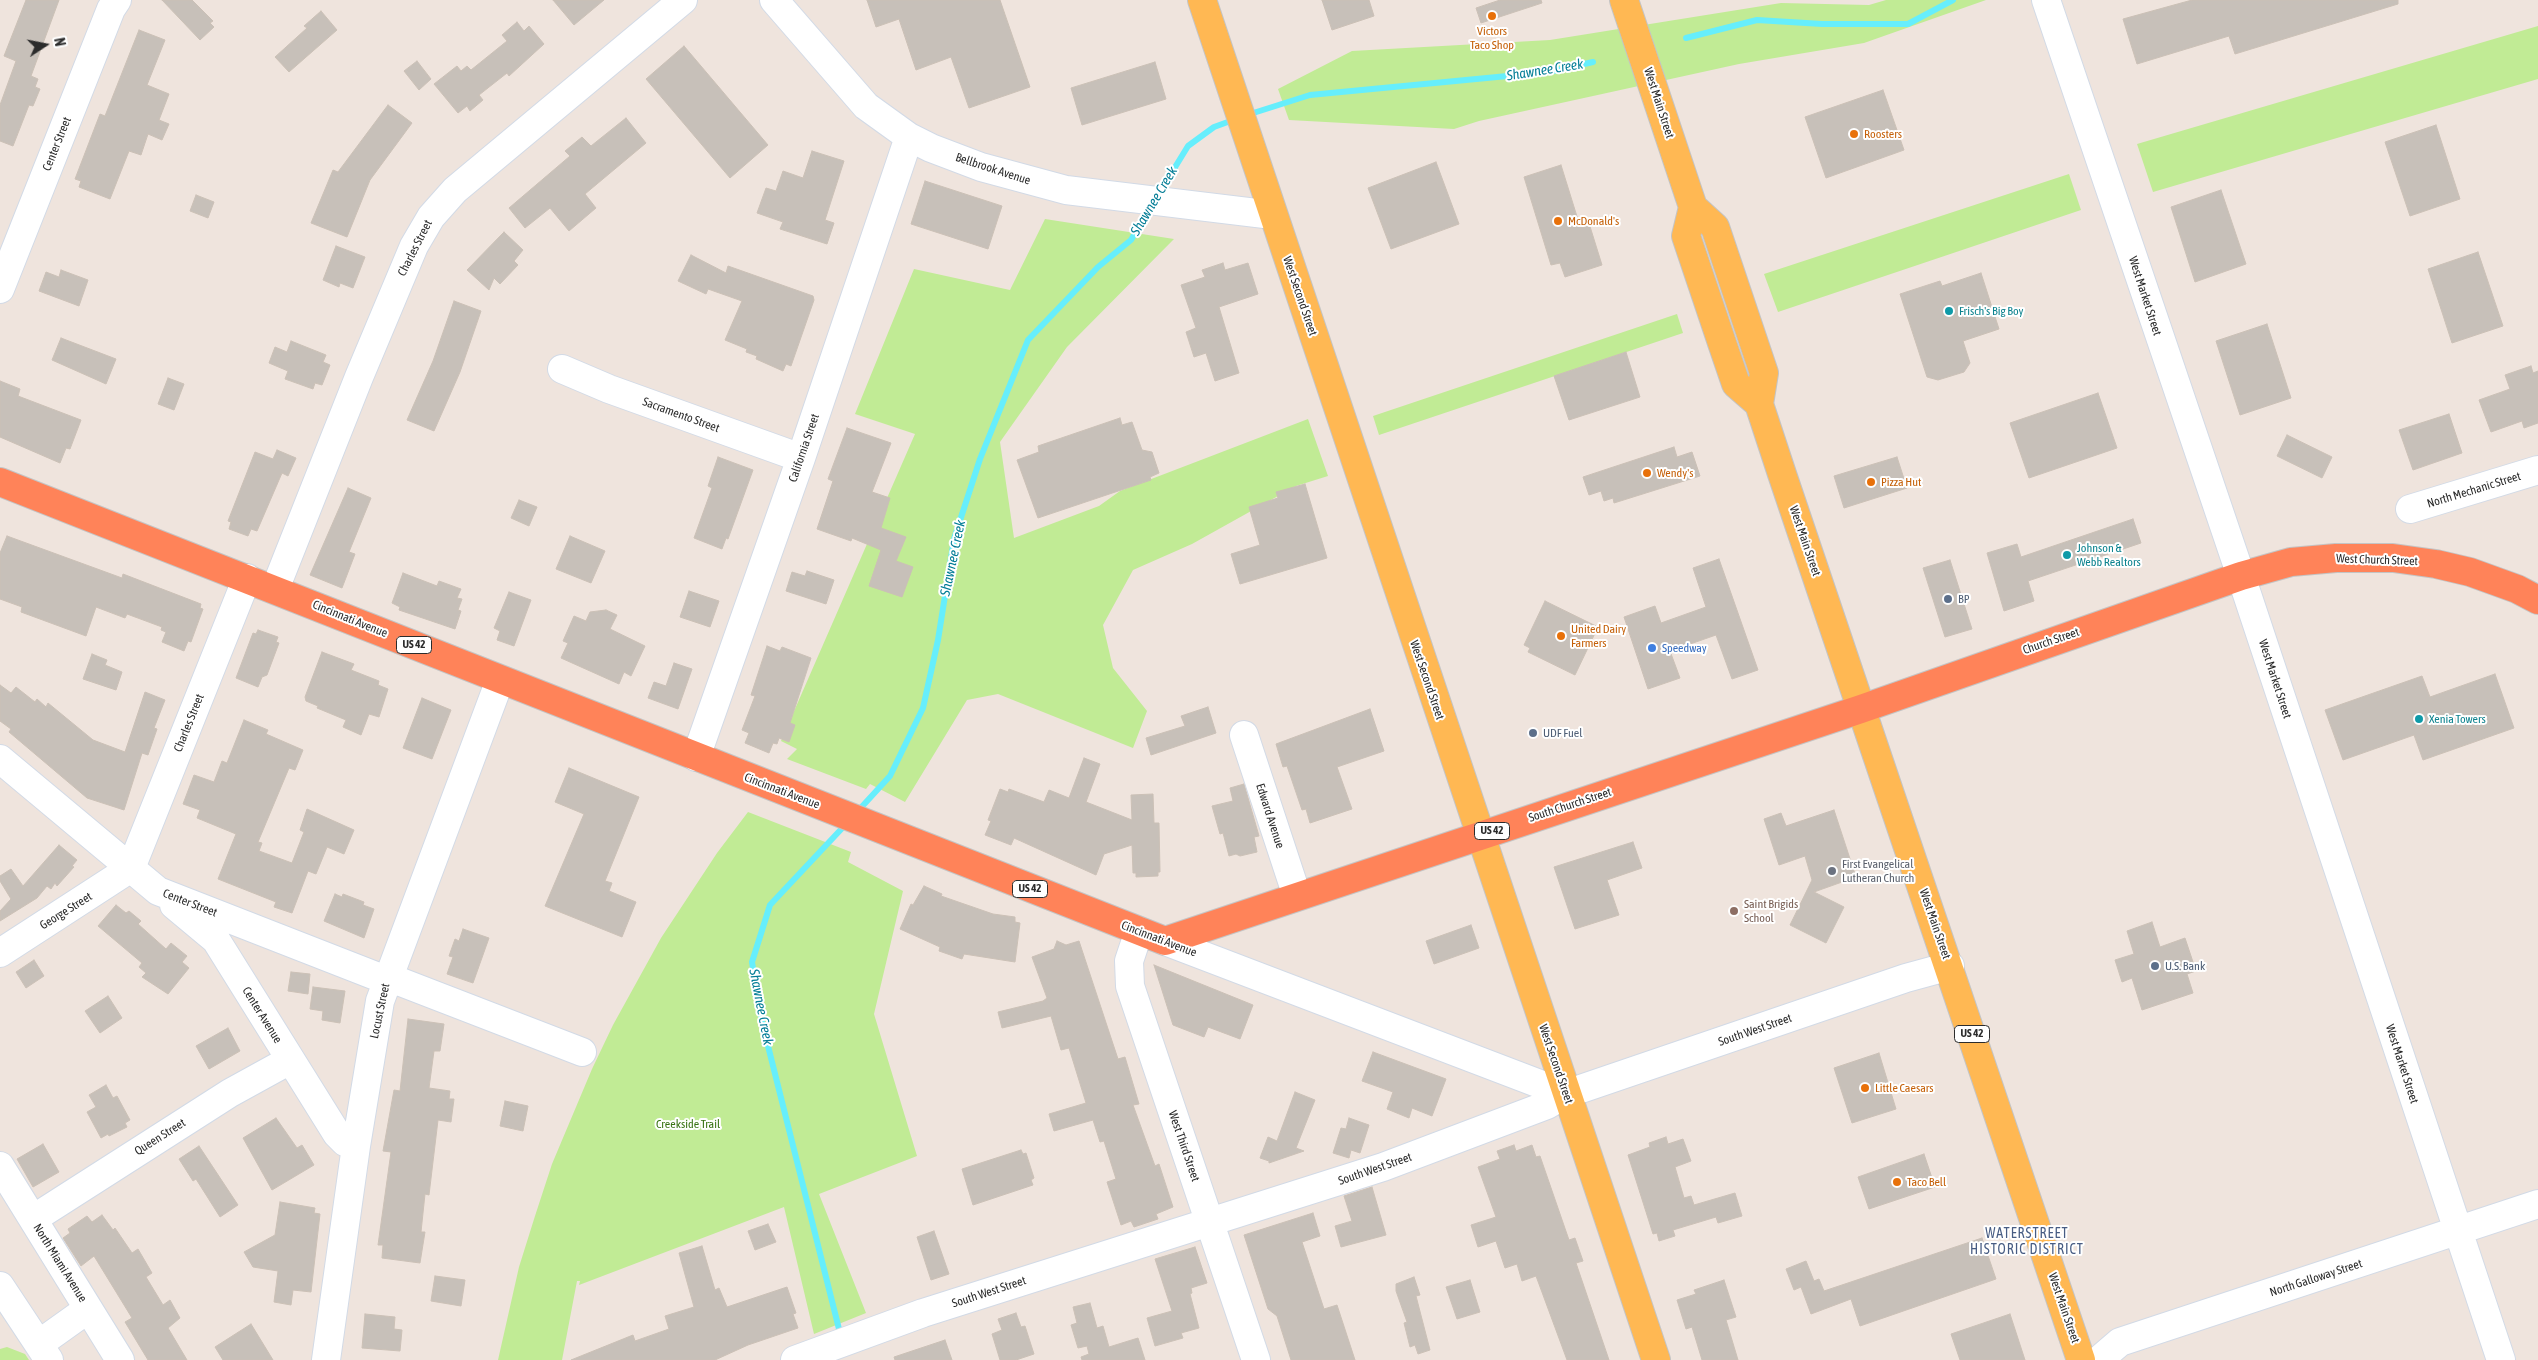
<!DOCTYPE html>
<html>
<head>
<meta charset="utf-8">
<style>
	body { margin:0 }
	#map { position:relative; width:2538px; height:1360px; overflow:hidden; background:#efe4dd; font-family:"Asap Condensed",sans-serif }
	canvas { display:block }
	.north { position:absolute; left:20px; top:20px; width:50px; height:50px; -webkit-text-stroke:4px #fff; paint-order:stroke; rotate:79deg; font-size:14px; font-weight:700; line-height:20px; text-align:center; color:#2c2c2c }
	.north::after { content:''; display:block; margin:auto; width:18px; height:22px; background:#2c2c2c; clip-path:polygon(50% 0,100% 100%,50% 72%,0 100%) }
</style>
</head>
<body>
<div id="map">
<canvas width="2538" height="1360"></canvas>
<div class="north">N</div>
</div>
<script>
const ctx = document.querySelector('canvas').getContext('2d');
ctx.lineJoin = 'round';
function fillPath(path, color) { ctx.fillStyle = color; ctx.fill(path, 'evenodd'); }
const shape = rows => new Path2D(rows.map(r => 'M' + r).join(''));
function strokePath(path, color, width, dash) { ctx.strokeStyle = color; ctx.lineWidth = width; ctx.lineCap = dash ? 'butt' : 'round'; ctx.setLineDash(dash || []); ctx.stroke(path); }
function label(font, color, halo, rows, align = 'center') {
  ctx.font = font + ' "Asap Condensed",sans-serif'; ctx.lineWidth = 4; ctx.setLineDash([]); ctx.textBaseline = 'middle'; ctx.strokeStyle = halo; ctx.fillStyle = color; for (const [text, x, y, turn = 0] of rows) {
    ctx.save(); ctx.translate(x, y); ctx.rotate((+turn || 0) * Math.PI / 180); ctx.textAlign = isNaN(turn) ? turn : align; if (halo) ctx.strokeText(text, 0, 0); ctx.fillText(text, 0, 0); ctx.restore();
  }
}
fillPath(shape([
	[1886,0,1986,0,1864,43,1739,64,1479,121,1454,129,1289,120,1278,89,1352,51,1550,40,1781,3,1869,5],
	[2538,26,2538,79,2153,192,2137,144],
	[2069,174,2081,210,1778,312,1764,274],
	[1045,219,1174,239,1067,347,1000,442,1014,538,1099,506,1120,491,1308,419,1328,476,1296,486,1192,544,1133,570,1103,625,1113,668,1147,711,1133,748,998,694,967,700,905,802,870,784,866,789,787,759,797,749,781,741,915,434,855,414,914,269,1010,290],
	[1677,314,1683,333,1379,435,1373,416],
	[748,812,851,852,848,862,903,891,874,1014,917,1156,819,1194,866,1313,814,1334,784,1207,579,1285,580,1281,577,1281,562,1360,498,1360,519,1267,535,1216,552,1164,592,1069,613,1025,661,938,717,853],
	[7,1347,25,1354,29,1360,0,1360,0,1349]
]), '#c1eb95');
strokePath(shape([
	[1686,38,1757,20,1822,24,1908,24,1953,0],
	[1247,115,1310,95,1549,72,1593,62],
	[1158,195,1188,146,1214,127,1236,119],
	[857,812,890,776,923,708,938,640,954,539,980,459,1028,340,1098,267,1131,240,1150,208],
	[841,1337,762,1022,752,962,770,905,847,823]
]), '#66eefc', 6);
const building = shape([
	[26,0,59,0,31,76,38,79,35,87,40,89,33,106,29,105,13,146,0,141,0,105,16,61,4,56,26,0],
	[162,0,192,0,213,21,210,23,214,27,200,40,162,0],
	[553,0,604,0,574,25,553,0],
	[867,0,1000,0,1030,87,969,108,951,57,916,70,899,19,876,27,867,0],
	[1322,0,1369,0,1374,16,1332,30,1322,0],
	[1500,0,1541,0,1542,3,1481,23,1476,8,1500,0],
	[2192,0,2398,0,2398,4,2235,54,2229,36,2137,64,2123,19,2192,0],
	[321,11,337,30,289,72,275,57,307,28,304,26,321,11],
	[517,22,524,31,529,26,544,44,509,76,507,73,479,95,483,100,470,111,467,106,458,113,434,84,457,66,461,71,467,66,471,70,507,41,502,35,517,22],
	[139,30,165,40,147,85,169,94,159,120,169,124,162,140,148,134,141,155,129,151,110,199,79,187,81,181,75,179,100,114,105,116,139,30],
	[684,46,768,145,730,178,646,79,684,46],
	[417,61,431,79,419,90,404,71,417,61],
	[1155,62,1166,99,1082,125,1071,88,1155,62],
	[1883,90,1904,150,1826,178,1805,117,1883,90],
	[388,105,412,123,370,180,347,237,311,223,333,170,338,172,388,105],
	[626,118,646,143,585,194,596,208,569,231,550,208,525,228,509,208,570,156,565,151,582,137,591,146,626,118],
	[2436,125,2460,199,2410,216,2385,142,2436,125],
	[812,151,844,161,825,220,834,223,827,244,780,229,783,222,757,213,766,188,776,191,783,171,803,178,812,151],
	[1436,162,1459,224,1391,249,1368,188,1436,162],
	[1561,165,1579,223,1588,220,1602,265,1565,277,1560,263,1551,265,1524,177,1561,165],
	[925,181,1002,206,988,249,911,224,925,181],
	[2221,190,2246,264,2195,282,2171,207,2221,190],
	[196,195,214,202,208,218,190,211,196,195],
	[504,232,523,250,514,261,518,265,500,284,494,278,489,290,467,270,504,232],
	[336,246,365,257,353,288,340,283,339,287,323,280,336,246],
	[2478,252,2503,326,2452,343,2428,269,2478,252],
	[691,255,726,273,728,266,813,296,814,300,791,366,786,364,783,371,756,359,757,356,746,352,747,349,725,340,742,301,708,289,706,294,678,281,691,255],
	[1223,263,1225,270,1248,263,1258,294,1219,307,1239,373,1215,381,1206,353,1194,357,1186,332,1196,328,1181,285,1205,277,1202,270,1223,263],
	[61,270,88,280,79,306,39,291,46,272,59,277,61,270],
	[1981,273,1999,329,1963,341,1970,363,1964,372,1938,380,1927,377,1900,294,1940,281,1942,286,1981,273],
	[454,301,481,311,460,372,434,431,407,420,433,361,454,301],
	[2267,324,2291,398,2240,415,2216,341,2267,324],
	[61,338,116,359,106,384,52,360,61,338],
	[291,341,326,355,323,362,330,365,322,385,315,383,313,389,285,379,288,371,269,363,275,347,287,352,291,341],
	[1626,352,1640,397,1569,420,1554,376,1626,352],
	[2531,366,2533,373,2538,371,2538,423,2524,428,2522,421,2491,432,2479,400,2510,389,2505,375,2531,366],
	[168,378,184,384,174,410,158,404,168,378],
	[0,381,20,389,18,396,81,420,70,449,66,448,60,463,0,437,0,381],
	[2098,393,2117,448,2029,478,2010,423,2098,393],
	[2449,414,2462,453,2413,470,2399,430,2449,414],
	[1120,418,1122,425,1132,422,1142,450,1152,452,1159,473,1150,477,1151,480,1038,518,1017,460,1039,452,1038,446,1120,418],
	[847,428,891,443,872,492,890,498,881,528,906,537,896,561,913,567,902,597,869,586,881,550,852,538,851,541,817,529,833,481,828,479,847,428],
	[2287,435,2332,457,2322,478,2277,456,2287,435],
	[1674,447,1677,457,1692,452,1700,476,1614,503,1613,498,1604,501,1601,491,1589,495,1583,477,1674,447],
	[277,450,296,458,288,476,282,473,257,531,251,529,248,536,229,529,231,522,228,521,255,452,273,459,277,450],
	[718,457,753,470,728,539,726,538,722,549,694,538,712,488,708,486,718,457],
	[1897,457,1907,488,1844,508,1834,476,1897,457],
	[1305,484,1327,558,1240,584,1231,554,1260,545,1249,507,1278,498,1276,492,1305,484],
	[348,488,371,498,349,552,355,554,342,588,310,575,348,488],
	[519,500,537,507,529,526,511,518,519,500],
	[2133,519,2141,543,2028,581,2034,601,2004,611,1987,553,2017,544,2021,557,2133,519],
	[7,536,122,578,123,574,201,604,200,608,203,609,191,642,188,641,184,651,162,642,166,632,161,630,162,627,127,614,125,618,96,607,86,636,21,612,22,607,0,599,0,553,7,536],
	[570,536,605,551,591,583,556,569,570,536],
	[1719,559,1758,670,1732,679,1716,635,1670,651,1680,678,1648,689,1624,617,1655,606,1661,623,1706,607,1693,568,1719,559],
	[1950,560,1972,629,1945,637,1923,568,1950,560],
	[807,571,834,580,826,604,786,591,792,572,805,576,807,571],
	[403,573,437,586,439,581,461,589,457,598,462,599,458,610,461,611,455,629,399,610,400,607,392,603,403,573],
	[689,591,719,601,710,627,680,617,689,591],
	[509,592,531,600,514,646,497,640,500,631,494,628,509,592],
	[1545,601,1598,627,1575,675,1528,652,1530,648,1524,645,1545,601],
	[606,610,617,615,610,629,645,646,631,676,624,672,619,684,561,658,568,643,563,641,574,616,586,621,590,612,606,610],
	[258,630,278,637,276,642,279,643,267,675,262,677,258,687,236,678,253,633,256,634,258,630],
	[767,646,780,651,782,647,811,658,790,723,795,725,789,742,779,738,777,744,773,743,769,753,745,743,749,733,742,730,755,696,751,695,767,646],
	[322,652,354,664,351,670,379,681,378,685,388,689,379,717,369,714,361,735,343,727,346,720,317,708,318,706,306,701,305,697,322,652],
	[92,654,107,660,105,665,122,672,116,690,83,679,92,654],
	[674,663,692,669,678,709,648,698,654,682,666,686,674,663],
	[2495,674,2514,728,2423,760,2414,735,2343,760,2325,710,2422,676,2430,697,2495,674],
	[0,685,11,693,16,687,35,702,37,699,46,707,48,703,93,740,125,752,145,692,165,700,154,728,157,729,148,755,142,753,124,810,87,798,9,732,11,729,0,721,0,685],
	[422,698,451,710,432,759,403,748,422,698],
	[1208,707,1216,733,1151,755,1146,738,1185,726,1181,716,1208,707],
	[1370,709,1384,751,1337,767,1352,809,1310,823,1306,809,1302,810,1287,766,1283,767,1276,744,1370,709],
	[244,720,268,730,266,734,303,750,295,770,289,768,258,842,262,843,259,851,292,863,304,832,300,830,307,809,354,830,344,854,327,847,316,874,308,871,292,913,274,907,276,902,218,879,236,834,197,818,200,810,183,804,194,775,214,782,222,761,227,763,244,720],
	[1084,758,1100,764,1086,802,1132,820,1131,795,1153,794,1154,823,1159,823,1160,872,1158,872,1158,876,1136,877,1136,873,1133,873,1132,845,1104,854,1096,875,1014,838,1011,845,985,835,991,821,988,820,1000,789,1008,792,1009,789,1044,802,1049,790,1069,798,1084,758],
	[569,768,639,797,605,881,612,883,609,891,636,902,622,937,545,906,584,814,555,802,569,768],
	[1244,784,1259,836,1254,837,1257,852,1240,856,1236,854,1229,856,1223,833,1220,834,1212,806,1233,801,1230,788,1244,784],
	[1834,810,1856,877,1814,892,1844,907,1826,943,1790,925,1812,880,1805,856,1779,865,1764,819,1781,813,1786,826,1834,810],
	[1633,842,1642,868,1607,880,1619,915,1575,929,1554,867,1633,842],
	[59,845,77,860,72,866,74,867,57,886,55,883,51,889,47,886,37,898,0,921,0,911,11,899,0,881,0,876,11,869,23,886,59,845],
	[924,886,942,894,941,896,993,914,1015,917,1015,922,1020,923,1015,962,964,954,962,959,939,951,940,947,900,929,911,904,913,905,924,886],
	[335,894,342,897,343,894,364,902,363,905,374,909,364,938,324,921,335,894],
	[116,905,126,913,129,911,141,921,138,924,166,949,171,943,187,956,182,962,189,968,168,994,142,977,146,973,139,967,142,963,98,926,116,905],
	[2152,922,2160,947,2185,938,2196,971,2187,974,2193,993,2142,1010,2132,978,2122,982,2115,960,2134,954,2127,931,2152,922],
	[1471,925,1479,948,1434,964,1426,941,1471,925],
	[463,929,489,938,473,983,447,974,453,957,449,956,455,939,459,941,463,929],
	[1057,941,1066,945,1079,941,1118,1059,1125,1057,1139,1104,1133,1105,1155,1166,1159,1164,1173,1207,1156,1214,1158,1219,1134,1227,1131,1221,1121,1225,1107,1182,1116,1179,1104,1141,1100,1142,1093,1120,1054,1131,1049,1114,1086,1103,1069,1048,1061,1050,1051,1016,1002,1028,998,1012,1043,1001,1047,998,1032,957,1054,949,1057,941],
	[34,960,44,976,26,988,16,972,34,960],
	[1154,965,1253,1005,1240,1039,1208,1027,1204,1037,1173,1025,1154,965],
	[291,972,310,974,308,994,288,991,291,972],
	[313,987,345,991,340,1023,322,1020,323,1011,310,1009,313,987],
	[108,996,122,1018,100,1033,85,1011,108,996],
	[408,1019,444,1024,440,1051,434,1051,429,1088,450,1091,449,1099,454,1099,451,1122,438,1120,429,1195,425,1194,421,1232,425,1232,420,1263,382,1258,383,1245,378,1245,391,1152,383,1151,394,1090,400,1091,408,1019],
	[228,1028,240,1051,209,1069,196,1046,228,1028],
	[1373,1052,1446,1079,1432,1116,1412,1108,1409,1118,1387,1109,1393,1092,1362,1081,1373,1052],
	[1879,1053,1896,1109,1852,1123,1834,1068,1879,1053],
	[106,1085,113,1098,117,1096,130,1120,125,1123,127,1127,109,1136,108,1134,101,1138,87,1112,96,1107,89,1095,106,1085],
	[1295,1092,1315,1100,1296,1148,1304,1151,1269,1163,1269,1161,1260,1158,1268,1137,1277,1141,1295,1092],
	[505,1101,528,1106,523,1131,500,1126,505,1101],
	[276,1118,297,1148,302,1145,314,1165,272,1190,243,1138,276,1118],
	[1349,1118,1369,1125,1360,1153,1351,1150,1349,1158,1333,1153,1341,1128,1346,1129,1349,1118],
	[1666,1137,1668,1144,1683,1139,1691,1161,1675,1167,1684,1198,1691,1196,1694,1205,1735,1193,1742,1216,1718,1223,1716,1217,1673,1230,1675,1236,1659,1241,1657,1233,1653,1234,1628,1155,1650,1147,1649,1143,1666,1137],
	[43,1144,59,1172,33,1187,17,1159,43,1144],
	[1514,1145,1516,1151,1532,1145,1536,1157,1540,1156,1569,1240,1575,1238,1583,1261,1576,1263,1609,1360,1567,1360,1536,1276,1522,1281,1517,1264,1505,1268,1496,1241,1478,1247,1471,1225,1496,1217,1478,1167,1500,1159,1497,1151,1514,1145],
	[199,1146,238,1205,220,1217,196,1179,193,1181,179,1159,199,1146],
	[1021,1150,1023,1154,1026,1153,1034,1178,1031,1180,1033,1185,973,1205,962,1169,1021,1150],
	[1924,1154,1935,1187,1869,1209,1858,1177,1924,1154],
	[1372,1187,1386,1235,1341,1247,1335,1226,1352,1221,1344,1196,1372,1187],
	[280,1202,315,1208,314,1213,320,1214,311,1292,293,1290,291,1305,274,1302,278,1271,253,1267,244,1252,275,1235,280,1202],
	[1313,1213,1320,1236,1302,1242,1324,1309,1337,1305,1355,1360,1291,1360,1277,1316,1268,1309,1244,1235,1313,1213],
	[102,1215,113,1230,115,1228,132,1253,138,1249,152,1273,146,1277,163,1305,170,1300,180,1318,168,1328,187,1360,148,1360,125,1322,132,1318,94,1256,81,1266,63,1238,70,1233,68,1229,87,1216,92,1222,102,1215],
	[768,1224,776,1242,755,1250,748,1231,768,1224],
	[934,1231,949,1274,931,1280,917,1237,934,1231],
	[1982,1238,1996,1279,1860,1326,1851,1299,1811,1314,1801,1287,1794,1290,1786,1269,1806,1261,1814,1281,1819,1279,1824,1291,1982,1238],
	[702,1246,715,1290,719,1288,727,1307,787,1287,796,1313,793,1314,798,1328,748,1345,715,1360,571,1360,633,1335,635,1341,669,1329,665,1316,694,1307,679,1253,702,1246],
	[1195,1247,1207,1283,1191,1288,1192,1293,1190,1294,1199,1328,1181,1333,1183,1338,1155,1346,1147,1318,1172,1311,1155,1259,1195,1247],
	[435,1276,465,1280,461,1306,431,1301,435,1276],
	[1414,1277,1420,1295,1416,1296,1430,1350,1418,1354,1415,1345,1410,1347,1404,1323,1407,1322,1396,1291,1396,1284,1414,1277],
	[1470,1280,1480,1312,1457,1319,1446,1287,1470,1280],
	[1724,1280,1736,1317,1726,1320,1738,1360,1702,1360,1692,1327,1686,1329,1677,1300,1696,1294,1694,1290,1724,1280],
	[1090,1303,1097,1328,1103,1326,1109,1347,1138,1338,1145,1360,1082,1360,1081,1357,1089,1354,1087,1346,1078,1348,1071,1325,1077,1323,1073,1307,1090,1303],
	[1016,1313,1021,1327,1025,1326,1034,1354,1016,1360,1000,1360,992,1334,1002,1330,998,1319,1016,1313],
	[365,1314,395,1317,394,1329,402,1330,400,1351,362,1348,365,1314],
	[2010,1314,2025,1360,1960,1360,1951,1334,2010,1314],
	[251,1324,273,1360,223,1360,215,1347,251,1324],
	[945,1340,952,1360,895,1360,894,1357,945,1340]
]);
fillPath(building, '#c7c0b9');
strokePath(building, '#cbc0b6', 1);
const minor = shape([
	[774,0,866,106,909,137,931,148,981,167,1066,190,1273,215],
	[2046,0,2241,576,2501,1360],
	[0,289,111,9,117,0],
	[562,369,609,389,801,458],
	[2410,509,2538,470],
	[275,589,359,377,414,246,431,217,455,190,683,0],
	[1244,735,1297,896],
	[696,757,801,458,909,137],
	[0,759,158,891,386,980,393,979,582,1052],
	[174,905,216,940,337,1134,345,1142,356,1146],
	[1139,931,1129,961,1130,986,1256,1360],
	[1165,941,1566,1094],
	[0,953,131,868,247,578],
	[0,1166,120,1360],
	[33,1219,230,1093,290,1060],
	[0,1286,49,1360],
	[39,1344,88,1309],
	[326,1360,356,1146,380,1001,500,680],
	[795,1360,923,1313,1383,1167,1547,1105,1566,1094,1906,978,1950,966],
	[2099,1360,2120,1342,2538,1204]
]);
const major = shape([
	[1202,0,1656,1360],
	[1624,0,1693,207,1715,227,1764,373,1759,404,1782,474,2081,1360],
	[1693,207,1686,236,1722,343,1736,384,1759,404]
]);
const highway = shape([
	[0,482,1165,941,1861,709,2241,576,2291,562,2336,558,2393,558,2436,564,2470,572,2517,589,2538,600]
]);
strokePath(minor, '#d2dae6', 30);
strokePath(major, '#c4c4c4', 30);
strokePath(highway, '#c4c4c4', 30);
strokePath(minor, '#fff', 28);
strokePath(major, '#ffb853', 28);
strokePath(highway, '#ff8359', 28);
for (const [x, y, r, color] of [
	[1492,16,5,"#e8710a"],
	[1854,134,5,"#e8710a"],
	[1558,221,5,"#e8710a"],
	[1949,311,5,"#0f9aa8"],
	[1647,473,5,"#e8710a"],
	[1871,482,5,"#e8710a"],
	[2067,555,5,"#0f9aa8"],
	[1948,599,5,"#5c6f8a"],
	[1561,636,5,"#e8710a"],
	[1652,648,5,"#3f7fe0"],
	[2419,719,5,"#0f9aa8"],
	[1533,733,5,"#5c6f8a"],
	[1832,871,5,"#6b7280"],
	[1734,911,5,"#8d6e63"],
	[2155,966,5,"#5c6f8a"],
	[1865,1088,5,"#e8710a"],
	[1897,1182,5,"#e8710a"]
]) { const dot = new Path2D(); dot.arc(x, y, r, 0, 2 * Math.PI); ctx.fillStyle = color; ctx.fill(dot); strokePath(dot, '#fff', 2); }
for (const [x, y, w] of [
	[414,645,35],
	[1492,831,35],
	[1030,889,35],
	[1972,1034,35]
]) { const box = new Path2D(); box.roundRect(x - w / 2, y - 8.5, w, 17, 4); ctx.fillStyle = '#fff'; ctx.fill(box); strokePath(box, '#2c2c2c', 1); }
label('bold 11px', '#2c2c2c', null, [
	["US 42",414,645],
	["US 42",1492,831],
	["US 42",1030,889],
	["US 42",1972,1034]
]);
label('12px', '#c56008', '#fff', [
	["Victors",1492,31,"center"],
	["Taco Shop",1492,45,"center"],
	["Roosters",1864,134],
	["McDonald's",1568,221],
	["Wendy's",1657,473],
	["Pizza Hut",1881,482],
	["United Dairy",1571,629],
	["Farmers",1571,643],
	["Little Caesars",1875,1088],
	["Taco Bell",1907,1182]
], 'left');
label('12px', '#2c2c2c', '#fff', [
	["West Main Street",1659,103,72],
	["Center Street",57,144,-68],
	["Bellbrook Avenue",993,169,18],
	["Charles Street",415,248,-63],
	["West Second Street",1300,296,71],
	["West Market Street",2145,296,72],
	["Sacramento Street",681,415,20],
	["California Street",804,448,-71],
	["North Mechanic Street",2474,490,-17],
	["West Main Street",1805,541,71],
	["West Church Street",2377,560,2],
	["Cincinnati Avenue",350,619,22],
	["Church Street",2051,641,-19],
	["West Market Street",2275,679,72],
	["West Second Street",1427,680,71],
	["Charles Street",189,723,-68],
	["Cincinnati Avenue",782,791,21],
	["South Church Street",1570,805,-18],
	["Edward Avenue",1270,816,72],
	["Center Street",190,903,21],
	["George Street",66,911,-32],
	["West Main Street",1935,924,71],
	["Cincinnati Avenue",1159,939,21],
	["Locust Street",380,1011,-78],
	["Center Avenue",262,1015,58],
	["South West Street",1755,1030,-19],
	["West Second Street",1556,1064,71],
	["West Market Street",2402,1064,72],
	["Queen Street",160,1137,-32],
	["West Third Street",1184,1146,71],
	["South West Street",1375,1169,-19],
	["North Miami Avenue",60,1263,58],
	["North Galloway Street",2316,1278,-18],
	["South West Street",989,1292,-18],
	["West Main Street",2064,1308,71]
]);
label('12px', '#0d838f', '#fff', [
	["Frisch's Big Boy",1959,311],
	["Johnson &",2077,548],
	["Webb Realtors",2077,562],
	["Xenia Towers",2429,719]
], 'left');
label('12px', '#4e5e75', '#fff', [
	["BP",1958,599],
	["UDF Fuel",1543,733],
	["U.S. Bank",2165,966]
], 'left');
label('12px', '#366cbe', '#fff', [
	["Speedway",1662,648]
], 'left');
label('12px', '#5b616d', '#fff', [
	["First Evangelical",1842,864],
	["Lutheran Church",1842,878]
], 'left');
label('12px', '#785e54', '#fff', [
	["Saint Brigids",1744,904],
	["School",1744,918]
], 'left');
label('12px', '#387313', '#fff', [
	["Creekside Trail",688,1124]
]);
label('italic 14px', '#037d96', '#fff', [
	["Shawnee Creek",1545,70,-9],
	["Shawnee Creek",1154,201,-59],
	["Shawnee Creek",953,558,-78],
	["Shawnee Creek",761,1007,79]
]);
ctx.letterSpacing = '1px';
label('14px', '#475c83', '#fff', [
	["WATERSTREET",2027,1234],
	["HISTORIC DISTRICT",2027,1250]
]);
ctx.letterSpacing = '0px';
</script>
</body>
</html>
